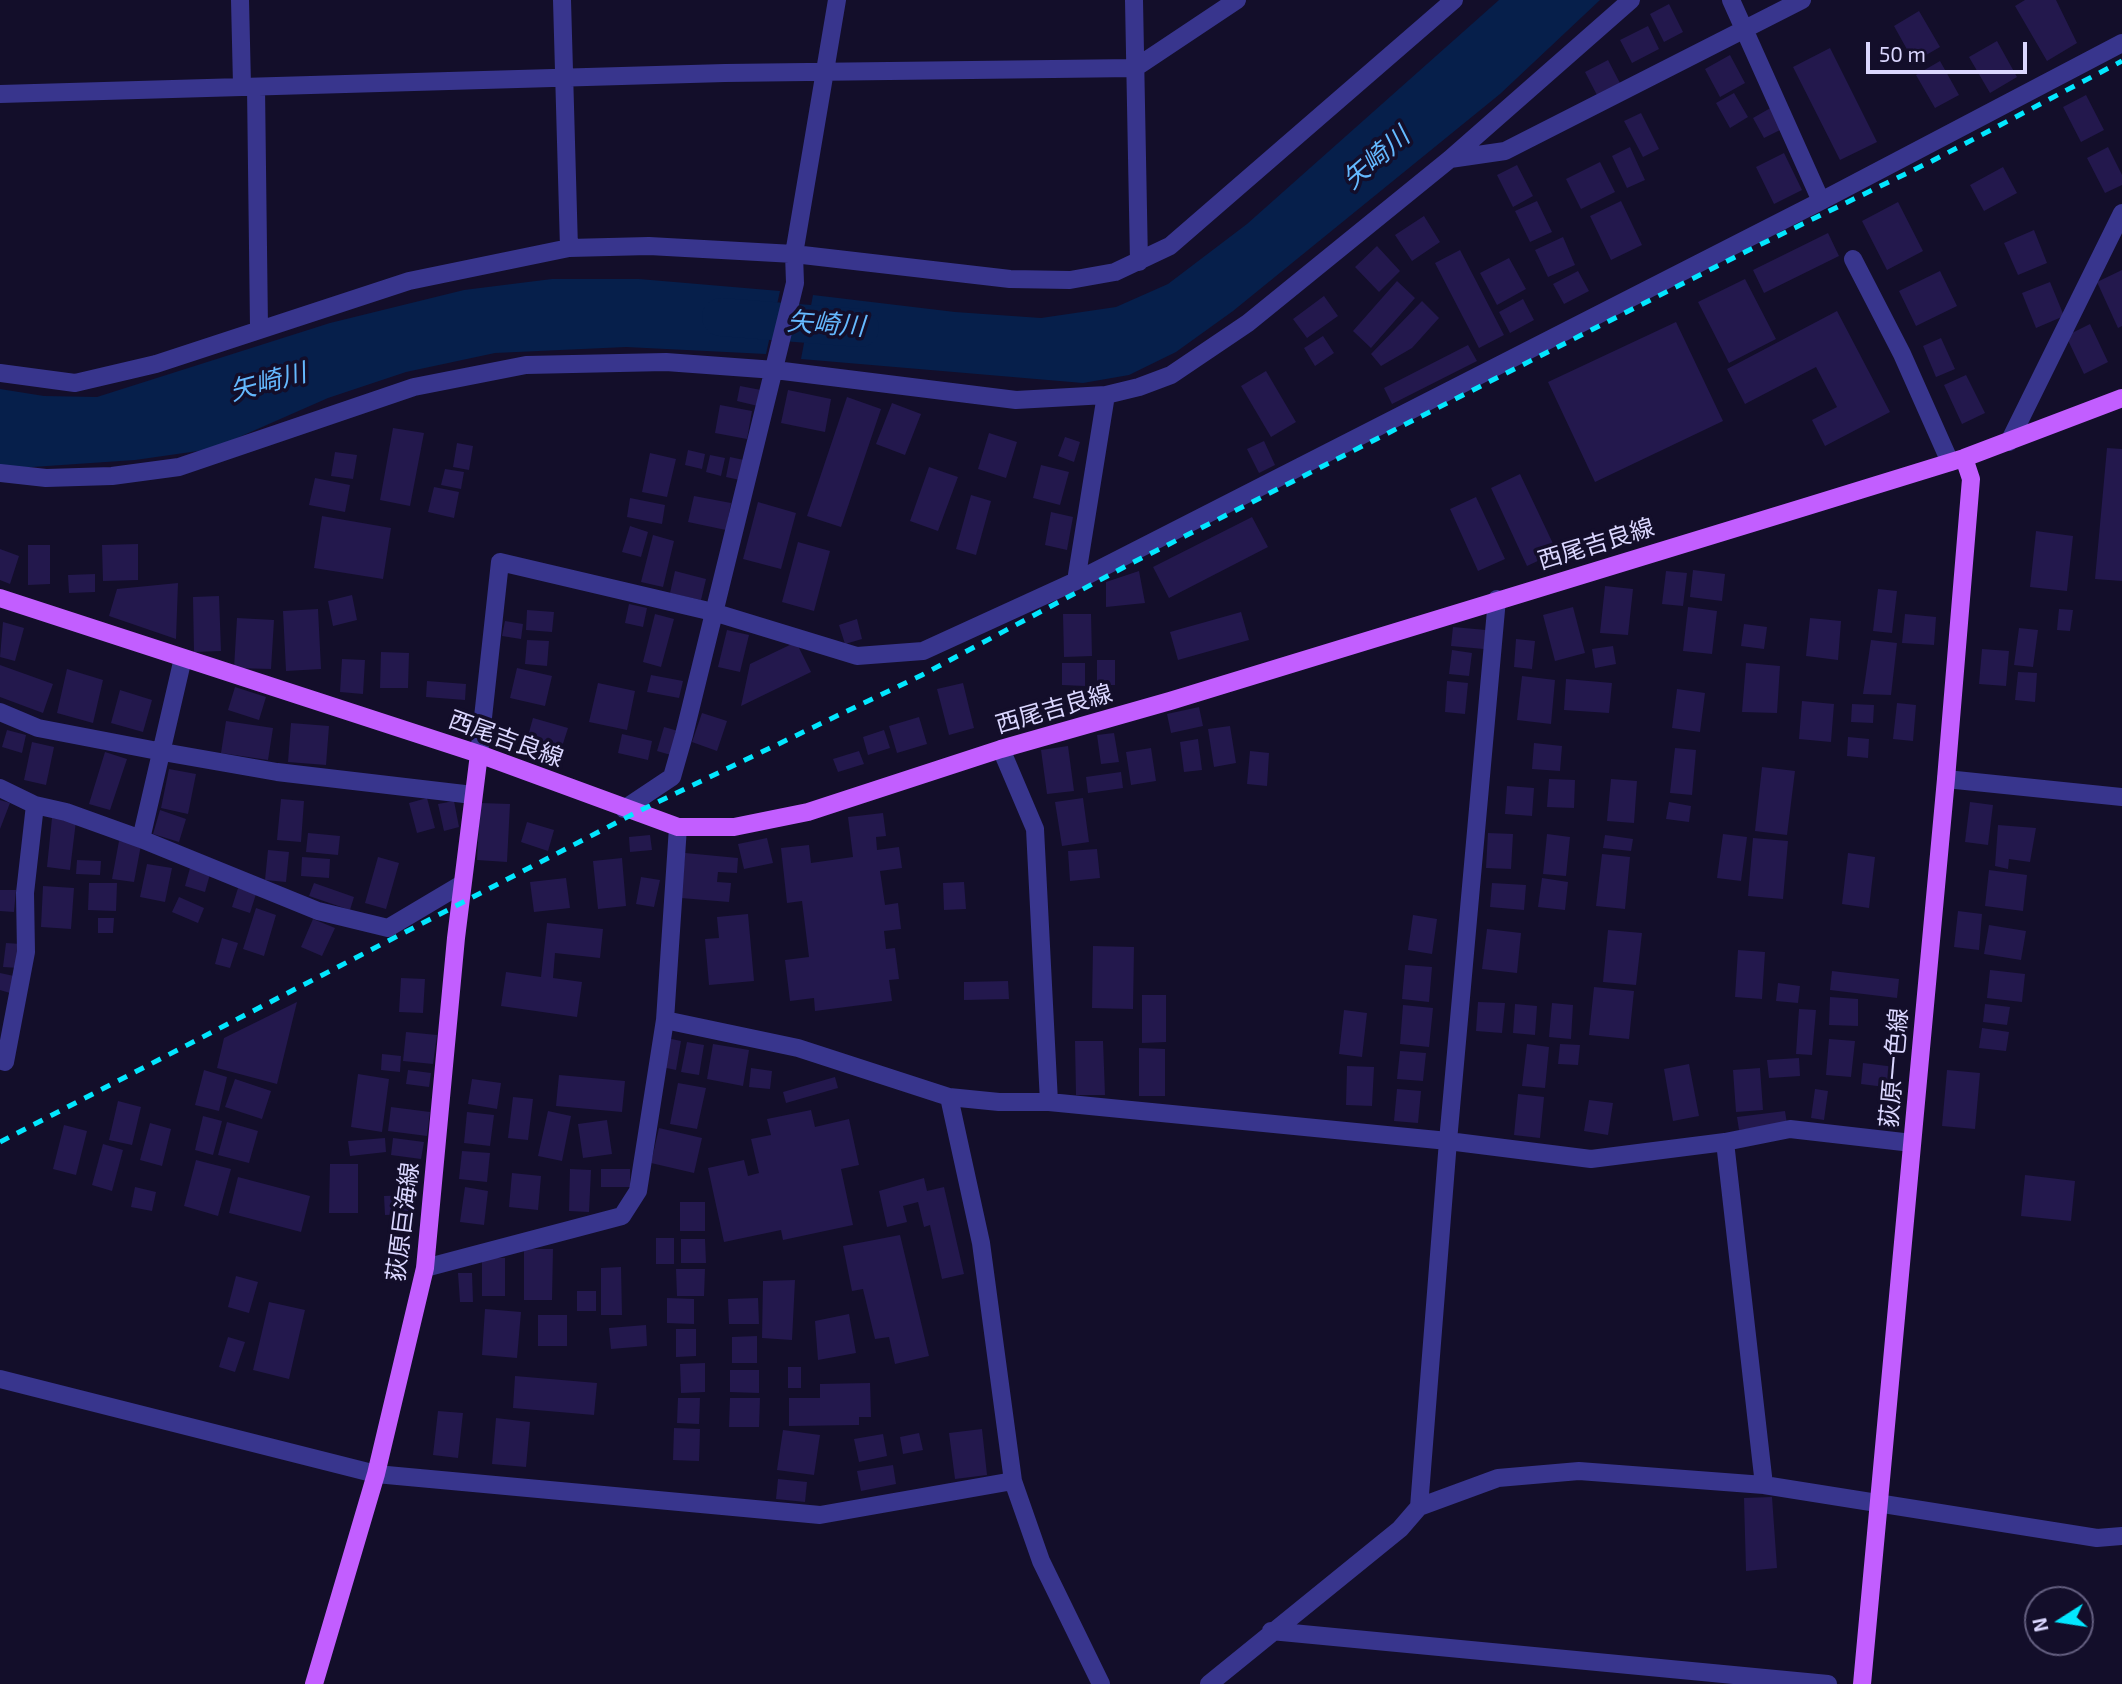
<!DOCTYPE html>
<html>
<head>
<meta charset="utf-8">
<style>
	body { margin:0 }
	#map { position:relative; width:2122px; height:1684px; overflow:hidden; background:#130e2a; font-family:"Exo 2",sans-serif }
	canvas { display:block }
	.north { position:absolute; left:2024px; top:1586px; width:70px; height:70px; box-sizing:border-box; background:#130e2a; border:2px solid #635e7f; border-radius:50%; rotate:258deg; font-size:19px; font-weight:700; line-height:28px; text-align:center; color:#dbd7ff }
	.north::after { content:''; display:block; margin:auto; width:24px; height:32px; background:#03e7ff; clip-path:polygon(50% 0,100% 100%,50% 72%,0 100%) }
	.scale { position:absolute; left:1866px; top:42px; width:161px; height:32px; box-sizing:border-box; border:4px solid #dbd7ff; border-top:0; padding-left:9px; font-size:21px; line-height:24px; white-space:nowrap; color:#dbd7ff; -webkit-text-stroke:5px #130e2a; paint-order:stroke }
</style>
</head>
<body>
<div id="map">
<canvas width="2122" height="1684"></canvas>
<div class="north">N</div>
<div class="scale">50 m</div>
</div>
<script>
const ctx = document.querySelector('canvas').getContext('2d');
ctx.lineJoin = 'round';
function fillPath(path, color) { ctx.fillStyle = color; ctx.fill(path, 'evenodd'); }
const shape = rows => new Path2D(rows.map(r => 'M' + r).join(''));
function strokePath(path, color, width, dash) { ctx.strokeStyle = color; ctx.lineWidth = width; ctx.lineCap = dash ? 'butt' : 'round'; ctx.setLineDash(dash || []); ctx.stroke(path); }
function label(font, color, halo, rows, align = 'center') {
  ctx.font = font + ' "Exo 2","Noto Sans JP",sans-serif'; ctx.lineWidth = 7; ctx.setLineDash([]); ctx.textBaseline = 'middle'; ctx.strokeStyle = halo; ctx.fillStyle = color; for (const [text, x, y, turn = 0] of rows) {
    ctx.save(); ctx.translate(x, y); ctx.rotate((+turn || 0) * Math.PI / 180); ctx.textAlign = isNaN(turn) ? turn : align; if (halo) ctx.strokeText(text, 0, 0); ctx.fillText(text, 0, 0); ctx.restore();
  }
}
fillPath(shape([
	[1499,0,1600,0,1500,94,1233,311,1176,352,1129,375,1083,383,801,359,813,295,955,312,1041,318,1116,307,1168,284,1247,224],
	[552,279,639,279,780,291,766,354,626,347,495,353,406,372,328,398,212,449,135,460,18,468,0,465,0,389,44,396,97,397,330,323,464,290]
]), '#061f4b');
strokePath(shape([
	[721,317,860,328]
]), '#061f4b', 38);
fillPath(shape([
	[2025,0,2056,0,2077,43,2047,61,2015,6],
	[1669,4,1683,32,1664,42,1650,14],
	[1919,11,1940,47,1914,62,1894,26],
	[1648,26,1659,49,1632,63,1620,40],
	[1997,41,2017,77,1990,93,1969,57],
	[1830,48,1877,142,1840,160,1793,67],
	[1730,55,1745,83,1720,97,1705,69],
	[1608,60,1621,85,1598,97,1585,72],
	[1940,61,1959,95,1935,108,1916,75],
	[1734,93,1748,117,1730,128,1716,103],
	[2086,95,2104,130,2081,142,2063,107],
	[1774,106,1786,127,1764,138,1753,118],
	[1641,113,1659,149,1643,157,1624,121],
	[1630,147,1645,180,1627,188,1612,156],
	[2108,147,2122,175,2122,185,2105,193,2087,158],
	[1784,153,1802,190,1774,204,1756,167],
	[1600,162,1615,192,1581,209,1566,179],
	[1517,165,1533,196,1513,207,1497,175],
	[2003,167,2017,193,1984,211,1970,185],
	[1537,201,1552,232,1530,242,1515,211],
	[1621,201,1642,245,1611,260,1590,216],
	[1898,202,1923,251,1887,270,1862,221],
	[1424,216,1440,242,1412,261,1395,235],
	[2034,230,2047,263,2018,275,2004,243],
	[1828,233,1839,256,1764,293,1753,270],
	[1563,237,1575,265,1548,277,1535,250],
	[1377,246,1400,271,1379,292,1355,267],
	[1460,250,1504,335,1479,348,1435,263],
	[1509,258,1526,289,1497,305,1480,273],
	[2122,270,2122,326,2118,328,2097,282],
	[1578,271,1589,291,1564,304,1553,284],
	[1940,271,1957,306,1916,326,1899,291],
	[1745,279,1776,339,1729,363,1698,302],
	[1397,281,1415,298,1371,348,1353,331],
	[2050,282,2064,316,2036,328,2022,293],
	[1324,296,1338,316,1307,338,1293,319],
	[1523,299,1534,320,1510,333,1499,312],
	[1422,301,1439,318,1412,348,1381,366,1371,354],
	[1837,311,1890,412,1825,446,1812,420,1837,407,1816,367,1745,404,1727,369],
	[1676,322,1723,421,1595,482,1548,382],
	[2090,324,2108,362,2084,374,2066,336],
	[1323,336,1334,353,1315,366,1304,348],
	[1941,338,1955,369,1936,377,1923,346],
	[1468,345,1477,361,1392,404,1384,388],
	[1266,371,1296,422,1271,437,1241,386],
	[1966,375,1985,413,1962,424,1944,385],
	[740,386,761,390,758,406,737,401],
	[788,390,831,399,825,432,781,423],
	[847,397,881,409,841,527,807,516],
	[892,403,921,414,905,455,876,444],
	[720,405,752,411,747,439,715,433],
	[393,428,424,433,410,506,380,500],
	[989,433,1017,442,1006,478,978,469],
	[1065,437,1080,442,1074,462,1058,456],
	[1264,441,1275,465,1259,473,1247,449],
	[457,443,473,446,469,470,453,467],
	[2107,448,2122,449,2122,581,2095,579],
	[688,450,705,454,702,469,685,465],
	[335,452,357,455,353,479,331,476],
	[650,453,676,459,667,497,642,492],
	[710,455,725,458,721,476,706,472],
	[730,457,744,460,740,480,726,477],
	[1041,465,1069,472,1060,505,1033,498],
	[929,467,958,477,938,531,910,521],
	[445,469,464,472,461,489,441,485],
	[1520,474,1557,552,1527,566,1491,488],
	[315,478,350,485,345,512,309,505],
	[434,487,459,492,454,518,428,512],
	[971,495,991,501,976,555,956,549],
	[694,496,731,503,726,530,688,522],
	[1476,497,1505,559,1478,571,1450,509],
	[630,498,665,505,662,524,627,517],
	[758,502,796,513,781,569,743,559],
	[1051,512,1073,517,1067,550,1045,545],
	[322,516,391,528,383,579,314,568],
	[1252,517,1268,547,1169,598,1153,567],
	[630,526,648,532,641,557,622,552],
	[2036,531,2073,536,2067,591,2030,587],
	[653,535,674,541,663,587,641,582],
	[798,542,830,551,814,611,782,602],
	[138,544,138,580,103,581,102,545],
	[28,545,50,545,50,584,28,585],
	[0,549,19,556,10,584,0,580],
	[1693,570,1725,574,1722,601,1690,597],
	[675,571,706,579,701,600,670,593],
	[1139,571,1145,603,1106,607,1106,582],
	[1666,571,1687,573,1683,606,1662,604],
	[95,574,95,592,69,593,68,575],
	[178,583,176,639,109,616,117,589],
	[1605,586,1633,589,1628,635,1600,633],
	[1878,589,1897,591,1892,633,1873,631],
	[352,595,357,620,333,626,328,601],
	[219,596,221,651,194,652,193,597],
	[629,604,647,608,643,627,625,623],
	[1573,607,1585,653,1555,661,1543,615],
	[1688,607,1717,611,1712,654,1683,651],
	[318,609,321,669,286,671,283,611],
	[2059,609,2073,610,2070,631,2057,630],
	[527,610,554,612,552,632,526,630],
	[1241,612,1249,640,1178,660,1170,632],
	[655,614,674,619,661,667,643,662],
	[1063,614,1091,614,1092,656,1064,657],
	[1905,614,1936,617,1934,645,1902,643],
	[237,618,274,620,271,669,234,668],
	[1810,618,1841,621,1838,660,1806,656],
	[857,619,862,639,845,644,839,625],
	[505,621,523,624,521,639,502,636],
	[3,622,24,628,15,661,0,657],
	[1744,624,1767,627,1764,649,1741,646],
	[1453,627,1486,630,1484,649,1451,646],
	[2019,628,2038,630,2033,667,2014,665],
	[727,630,749,635,740,672,718,667],
	[1516,639,1535,641,1532,669,1514,667],
	[527,640,549,641,547,666,525,664],
	[1871,640,1897,643,1891,695,1863,694],
	[796,642,811,672,741,706,750,664],
	[1613,646,1616,664,1595,668,1592,649],
	[1982,649,2009,651,2006,686,1979,684],
	[1452,650,1472,653,1469,676,1449,674],
	[381,652,409,653,408,688,380,688],
	[342,659,365,660,363,694,340,692],
	[1097,660,1115,660,1115,685,1097,685],
	[1062,663,1085,663,1085,686,1062,685],
	[1746,663,1780,666,1777,713,1742,712],
	[0,665,53,684,43,713,0,697],
	[517,668,552,676,545,706,510,698],
	[67,669,103,680,93,723,57,713],
	[2018,672,2037,673,2035,702,2015,700],
	[651,675,683,681,679,698,647,692],
	[1522,676,1555,680,1551,724,1517,720],
	[1566,679,1612,683,1609,713,1564,710],
	[427,681,466,684,465,700,426,697],
	[1447,681,1468,683,1465,714,1445,712],
	[598,683,635,691,627,730,589,722],
	[963,683,974,728,949,735,937,689],
	[235,687,266,697,259,720,228,710],
	[1677,689,1705,693,1700,732,1672,728],
	[120,690,152,700,143,732,111,723],
	[1802,701,1834,704,1831,742,1799,739],
	[1897,703,1916,705,1913,741,1893,739],
	[1852,704,1874,705,1873,723,1851,722],
	[1199,707,1203,726,1171,733,1167,714],
	[702,713,727,721,717,751,692,742],
	[919,717,927,744,897,753,889,726],
	[533,718,568,728,560,753,526,743],
	[226,721,273,728,268,760,221,753],
	[291,723,329,726,326,765,288,762],
	[1230,726,1236,763,1214,767,1208,729],
	[664,727,678,731,671,755,657,751],
	[7,730,26,735,22,753,2,747],
	[884,730,890,748,868,755,863,737],
	[1114,733,1119,762,1101,764,1097,735],
	[622,734,652,741,648,760,618,753],
	[1848,737,1869,739,1868,758,1847,756],
	[1198,739,1202,770,1184,772,1180,742],
	[32,742,54,747,46,785,24,780],
	[1534,743,1562,746,1560,771,1532,769],
	[1068,746,1074,791,1047,794,1041,750],
	[1151,748,1156,781,1131,785,1126,752],
	[1675,748,1696,750,1692,795,1670,793],
	[859,751,864,764,838,772,833,759],
	[1250,751,1269,753,1267,786,1247,784],
	[105,752,127,759,110,810,89,804],
	[1762,767,1795,771,1787,835,1755,831],
	[169,769,196,774,188,814,161,808],
	[1121,772,1123,788,1088,793,1086,777],
	[1549,779,1575,780,1574,808,1547,807],
	[1611,779,1637,781,1634,823,1607,821],
	[1507,786,1534,788,1532,816,1505,814],
	[427,798,435,828,417,833,409,803],
	[1083,798,1089,842,1062,846,1055,802],
	[281,799,304,801,301,842,277,840],
	[0,800,10,803,0,829],
	[454,801,459,827,444,831,438,804],
	[1669,802,1691,806,1689,822,1666,819],
	[1970,802,1993,805,1988,845,1965,842],
	[480,803,510,804,507,862,477,860],
	[160,810,186,819,179,842,153,834],
	[883,813,886,836,876,837,877,850,899,847,902,868,880,871,885,905,898,903,901,929,884,931,886,949,895,948,899,979,889,980,892,1001,815,1011,814,998,790,1001,785,960,809,957,802,901,787,903,781,848,809,845,811,863,853,857,848,817],
	[52,818,76,821,70,870,47,867],
	[527,822,554,830,548,851,521,842],
	[1998,825,2036,828,2030,862,2009,859,2008,869,1995,866],
	[308,833,340,836,338,855,306,852],
	[1488,833,1513,834,1511,869,1486,868],
	[1547,834,1570,837,1566,876,1543,874],
	[1723,834,1747,837,1741,881,1717,878],
	[650,835,652,850,630,852,629,837],
	[1605,835,1633,839,1631,851,1603,848],
	[767,838,773,863,744,869,738,844],
	[1753,838,1788,841,1783,899,1748,896],
	[119,841,141,845,134,882,112,879],
	[1097,849,1100,878,1070,881,1068,851],
	[268,850,289,852,286,882,265,880],
	[685,853,738,858,737,873,718,872,717,882,731,883,729,902,681,898],
	[1848,853,1875,857,1869,908,1842,904],
	[1602,854,1630,857,1625,909,1596,906],
	[302,857,330,859,329,878,301,876],
	[378,857,399,863,386,909,365,903],
	[622,858,626,906,598,909,593,861],
	[77,860,101,861,100,875,76,874],
	[147,864,172,868,165,902,140,897],
	[190,868,210,874,205,892,185,886],
	[1989,870,2027,875,2023,911,1985,906],
	[641,877,660,880,654,907,636,904],
	[566,878,570,908,534,912,530,882],
	[1542,878,1568,882,1565,910,1538,907],
	[964,882,966,909,944,910,943,883],
	[89,883,117,883,116,911,88,910],
	[314,883,354,897,350,910,309,896],
	[1492,883,1526,885,1524,910,1490,907],
	[43,886,74,888,71,929,41,927],
	[238,888,256,894,250,913,232,907],
	[0,890,16,890,14,912,0,911],
	[179,897,204,908,198,923,172,912],
	[256,908,276,915,264,956,243,949],
	[1958,911,1982,914,1979,950,1954,947],
	[748,914,754,981,709,985,705,939,719,938,717,917],
	[1413,915,1437,919,1432,954,1408,950],
	[98,918,114,918,113,933,98,933],
	[313,919,335,928,322,956,301,947],
	[547,923,603,929,600,958,555,953,553,978,582,982,577,1017,501,1006,506,972,541,977],
	[1989,925,2026,931,2021,960,1984,954],
	[1487,929,1521,933,1517,973,1482,969],
	[1608,930,1642,933,1636,985,1603,982],
	[222,938,238,943,230,968,215,964],
	[6,943,21,944,19,968,3,967],
	[1093,946,1134,947,1133,1009,1092,1008],
	[1738,950,1765,952,1762,999,1735,997],
	[1405,965,1432,967,1429,1002,1402,999],
	[1990,970,2025,974,2022,1002,1987,998],
	[1832,971,1899,979,1897,998,1830,990],
	[0,973,14,976,10,993,0,990],
	[401,978,425,979,423,1013,399,1012],
	[1008,981,1009,999,964,1000,964,982],
	[1778,983,1800,986,1798,1003,1776,1001],
	[1594,987,1634,991,1629,1039,1589,1035],
	[1142,995,1166,995,1166,1042,1142,1043],
	[1830,997,1858,999,1858,1026,1829,1025],
	[297,1002,277,1084,217,1068,224,1038],
	[1478,1002,1505,1003,1502,1033,1476,1031],
	[1552,1003,1573,1005,1571,1039,1549,1037],
	[1515,1004,1537,1006,1535,1035,1513,1033],
	[1985,1004,2010,1007,2007,1025,1983,1022],
	[1403,1005,1433,1008,1429,1047,1400,1044],
	[1799,1009,1816,1010,1812,1055,1796,1054],
	[1344,1010,1367,1013,1362,1057,1339,1054],
	[1982,1028,2009,1032,2006,1051,1979,1048],
	[406,1032,437,1035,433,1064,403,1061],
	[667,1038,681,1041,676,1070,662,1067],
	[1829,1039,1855,1041,1851,1077,1826,1075],
	[1075,1041,1103,1041,1105,1095,1076,1095],
	[687,1042,704,1045,699,1075,681,1072],
	[713,1044,749,1050,743,1086,707,1079],
	[1527,1044,1549,1047,1545,1088,1522,1086],
	[1560,1044,1580,1045,1578,1065,1558,1064],
	[1139,1048,1165,1049,1165,1096,1139,1096],
	[1400,1051,1426,1053,1423,1081,1397,1079],
	[382,1054,401,1056,400,1072,381,1070],
	[1799,1058,1800,1076,1769,1078,1767,1060],
	[1863,1063,1895,1067,1893,1088,1861,1084],
	[1689,1064,1699,1116,1673,1121,1664,1069],
	[1347,1066,1374,1067,1372,1106,1346,1105],
	[751,1068,772,1071,770,1089,749,1087],
	[1760,1068,1763,1110,1736,1112,1733,1070],
	[204,1070,227,1077,219,1111,195,1105],
	[408,1070,431,1073,429,1087,406,1084],
	[1947,1070,1980,1073,1975,1129,1942,1126],
	[358,1074,389,1079,382,1132,351,1127],
	[559,1075,625,1081,622,1112,556,1106],
	[835,1077,838,1088,786,1103,783,1092],
	[235,1079,271,1091,262,1119,225,1107],
	[472,1079,501,1083,497,1109,468,1104],
	[678,1083,706,1088,697,1129,670,1124],
	[1397,1089,1421,1091,1418,1123,1394,1121],
	[1815,1089,1828,1091,1824,1120,1811,1118],
	[1518,1094,1544,1097,1540,1138,1514,1135],
	[513,1097,533,1099,528,1140,508,1138],
	[1589,1100,1613,1103,1608,1135,1584,1131],
	[118,1101,141,1107,132,1145,109,1140],
	[391,1107,430,1112,427,1136,388,1131],
	[811,1110,815,1127,849,1119,859,1165,841,1169,853,1225,783,1240,781,1230,724,1242,708,1168,744,1160,748,1176,759,1173,751,1139,771,1135,767,1119],
	[548,1111,571,1116,562,1161,538,1156],
	[1785,1111,1787,1124,1739,1130,1737,1117],
	[467,1112,494,1115,490,1146,464,1143],
	[203,1116,222,1121,213,1155,195,1150],
	[607,1120,612,1154,583,1158,578,1124],
	[227,1122,258,1131,249,1163,218,1155],
	[150,1123,171,1129,162,1166,140,1160],
	[64,1125,87,1131,76,1175,53,1169],
	[659,1128,702,1138,694,1173,651,1163],
	[385,1138,386,1152,350,1156,348,1141],
	[393,1138,424,1142,421,1159,391,1155],
	[103,1144,123,1150,112,1191,92,1185],
	[462,1151,490,1153,487,1182,459,1179],
	[196,1160,231,1169,218,1216,184,1206],
	[330,1164,358,1164,358,1213,329,1213],
	[570,1169,591,1170,589,1212,569,1211],
	[601,1169,630,1169,630,1187,601,1187],
	[512,1173,541,1176,538,1210,509,1207],
	[2025,1175,2075,1181,2071,1221,2021,1216],
	[238,1177,310,1196,301,1232,229,1213],
	[924,1178,927,1191,944,1187,964,1274,942,1279,930,1225,924,1227,918,1202,903,1206,907,1222,887,1227,879,1191],
	[135,1187,156,1192,152,1211,131,1207],
	[465,1187,488,1191,484,1225,460,1222],
	[412,1195,413,1214,385,1215,384,1196],
	[680,1202,705,1202,705,1231,680,1231],
	[900,1235,929,1356,895,1364,889,1337,875,1339,863,1289,852,1291,843,1246],
	[656,1238,674,1238,674,1264,656,1264],
	[681,1239,705,1239,706,1263,681,1263],
	[524,1249,553,1249,552,1300,524,1300],
	[482,1258,505,1258,505,1296,482,1296],
	[621,1267,622,1315,601,1315,601,1268],
	[676,1269,705,1269,704,1296,677,1296],
	[458,1273,472,1273,473,1302,460,1302],
	[236,1276,258,1282,249,1313,228,1307],
	[795,1280,792,1340,762,1338,763,1281],
	[577,1291,596,1291,596,1311,577,1311],
	[667,1298,694,1299,694,1324,667,1323],
	[758,1298,759,1324,729,1324,728,1299],
	[269,1302,305,1310,289,1379,253,1370],
	[485,1309,521,1312,517,1358,482,1355],
	[849,1314,856,1353,818,1360,815,1321],
	[538,1315,567,1315,567,1346,538,1346],
	[646,1325,647,1346,611,1349,609,1328],
	[676,1329,696,1329,696,1356,676,1357],
	[757,1336,757,1363,732,1363,732,1337],
	[228,1337,245,1342,235,1372,219,1367],
	[705,1363,705,1392,681,1393,680,1364],
	[788,1367,801,1367,801,1388,788,1388],
	[730,1370,759,1370,759,1393,730,1392],
	[515,1376,597,1383,594,1415,513,1408],
	[870,1383,871,1417,859,1417,859,1425,789,1426,789,1398,820,1398,820,1384],
	[678,1398,700,1398,699,1424,677,1423],
	[730,1398,760,1398,759,1427,729,1427],
	[438,1411,463,1413,458,1458,433,1455],
	[496,1418,530,1422,526,1467,492,1464],
	[674,1428,700,1429,699,1461,673,1460],
	[982,1429,987,1475,955,1479,949,1433],
	[783,1430,820,1435,814,1475,777,1470],
	[919,1433,923,1450,903,1454,900,1437],
	[883,1434,887,1456,859,1462,854,1439],
	[893,1465,896,1484,861,1491,857,1471],
	[778,1479,807,1482,805,1502,776,1499],
	[1772,1497,1777,1568,1746,1571,1744,1498]
]), '#23184d');
strokePath(shape([
	[240,0,242,85],
	[562,0,569,248],
	[1134,0,1139,262],
	[1731,0,1821,201],
	[256,87,259,328],
	[0,94,725,73,1135,68,1237,0],
	[1450,159,1505,151,1802,0],
	[1853,259,1902,354,1950,462],
	[0,373,75,383,156,364,409,281,569,248,649,246,794,254,1010,279,1070,280,1115,272,1170,246,1454,0],
	[2009,442,2122,213],
	[0,473,46,478,112,476,179,467,414,387,526,365,666,362,775,370,1016,400,1106,395,1139,387,1171,375,1248,323,1450,159,1631,0],
	[1076,581,1106,395],
	[0,712,38,728,163,752,277,772,473,795],
	[1001,749,1035,829,1049,1102],
	[479,754,500,562,713,612,857,656,923,651,1076,581,1821,201,2122,43],
	[1946,779,2122,797],
	[0,788,35,805],
	[624,809,672,777,684,735,795,283,794,254,837,0],
	[141,839,183,658],
	[665,1020,798,1048,949,1097,999,1102,1049,1102,1448,1141,1591,1159,1725,1142,1790,1129,1912,1143],
	[0,1060,5,1062,26,952,25,893,35,805,66,812,141,839,318,911,388,928,462,884],
	[949,1097,981,1243,1013,1481,1041,1561,1101,1684],
	[1725,1142,1764,1485],
	[425,1268,622,1216,638,1191,665,1020,678,827],
	[0,1379,376,1474,820,1515,1013,1481],
	[1419,1507,1448,1141,1497,599],
	[1271,1631,1828,1684],
	[1209,1684,1400,1529,1419,1507,1498,1478,1579,1471,1764,1485,2097,1538,2122,1536]
]), '#38358d', 18);
strokePath(shape([
	[0,598,479,754,678,827,734,827,808,812,1001,749,1170,701,1805,507,1964,458,2122,398],
	[314,1684,376,1474,425,1268,456,938,479,754],
	[1862,1684,1946,779,1971,479,1964,458]
]), '#c25eff', 18);
strokePath(shape([
	[0,1142,639,811,922,675,1128,565,1745,252,1932,161,2122,61]
]), '#03e7ff', 5, [10, 9]);
label('24px', '#dbd7ff', '#130e2a', [
	["西尾吉良線",1596,544,-17],
	["西尾吉良線",1054,709,-16],
	["西尾吉良線",506,739,20],
	["荻原一色線",1894,1068,-85],
	["荻原巨海線",403,1222,-83]
]);
label('italic 26px', '#65b9ff', '#130e2a', [
	["矢崎川",1376,158,-41],
	["矢崎川",826,324,4],
	["矢崎川",268,382,-15]
]);
</script>
</body>
</html>
